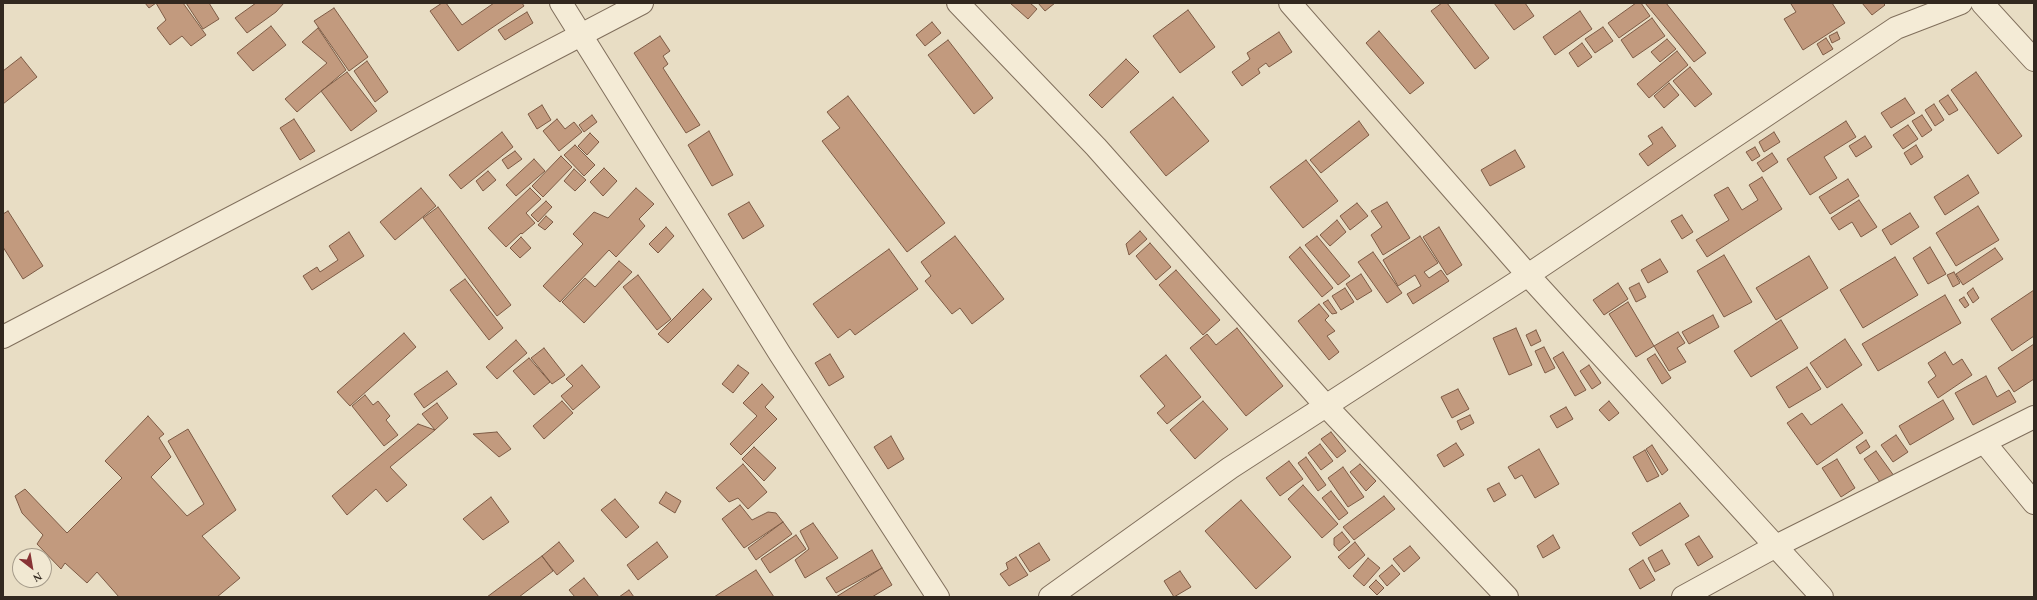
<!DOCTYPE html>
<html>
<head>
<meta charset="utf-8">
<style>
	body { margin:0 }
	#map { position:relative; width:2037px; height:600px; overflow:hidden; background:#e8ddc4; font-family:"Times New Roman",serif }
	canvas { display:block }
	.frame { position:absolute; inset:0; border:4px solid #32281f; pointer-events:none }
	.north { position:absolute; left:12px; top:548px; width:40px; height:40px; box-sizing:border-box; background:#f1e8d2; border:1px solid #a59b8a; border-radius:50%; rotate:149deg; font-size:11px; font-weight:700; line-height:16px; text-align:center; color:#32281f }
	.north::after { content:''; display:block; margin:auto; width:14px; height:18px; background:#883335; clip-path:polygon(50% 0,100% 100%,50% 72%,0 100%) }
</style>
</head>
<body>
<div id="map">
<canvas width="2037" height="600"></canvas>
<div class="frame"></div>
<div class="north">N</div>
</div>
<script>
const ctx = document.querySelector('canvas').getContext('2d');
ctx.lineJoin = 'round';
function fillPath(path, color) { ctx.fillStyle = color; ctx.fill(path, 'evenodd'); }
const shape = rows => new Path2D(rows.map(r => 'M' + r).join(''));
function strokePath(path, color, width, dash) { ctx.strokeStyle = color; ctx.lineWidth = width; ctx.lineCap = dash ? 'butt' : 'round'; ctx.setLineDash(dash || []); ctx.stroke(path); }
const building = shape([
	[145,3,183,3,206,35,191,46,182,36,170,45,157,28,166,20,156,3,149,8,145,3],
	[186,3,209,3,219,19,203,29,186,3],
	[256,3,284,3,276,12,247,33,235,18,256,3],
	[442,3,446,3,462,25,494,3,522,3,524,6,458,51,430,11,442,3],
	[1010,3,1030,3,1037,9,1028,19,1010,3],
	[1038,3,1055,3,1045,11,1038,3],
	[1442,3,1447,3,1489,58,1475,69,1431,11,1442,3],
	[1494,3,1525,3,1534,16,1514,30,1494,3],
	[1636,3,1641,3,1650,16,1619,38,1608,23,1636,3],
	[1645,3,1666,3,1706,53,1694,62,1645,3],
	[1794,3,1832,3,1845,23,1803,50,1784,19,1796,12,1791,4,1794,3],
	[1862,3,1883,3,1885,5,1872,15,1862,3],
	[334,8,368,57,349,71,314,21,334,8],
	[1188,10,1215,47,1180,73,1153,36,1188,10],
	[1580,11,1592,29,1555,55,1543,37,1580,11],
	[527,12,533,23,505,40,498,30,527,12],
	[1652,18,1665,36,1633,58,1621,40,1652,18],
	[932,22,941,33,925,46,916,35,932,22],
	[271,26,286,45,253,71,237,53,271,26],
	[1603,27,1613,41,1595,53,1585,39,1603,27],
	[318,28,346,70,297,112,285,99,327,63,302,42,318,28],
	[1379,31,1424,83,1410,94,1366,43,1379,31],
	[1279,32,1292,52,1269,67,1266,63,1258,69,1260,73,1242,86,1232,72,1250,59,1247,53,1279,32],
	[1837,32,1840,39,1832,43,1829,36,1837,32],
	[660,36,670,51,663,56,668,64,663,68,700,125,686,133,634,53,660,36],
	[1826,38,1833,49,1823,55,1817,44,1826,38],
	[1667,39,1676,49,1660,62,1651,52,1667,39],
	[948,40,993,98,974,114,928,55,948,40],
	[1582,43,1592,57,1578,67,1569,53,1582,43],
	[1677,51,1688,65,1649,98,1637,84,1677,51],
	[21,57,37,77,3,104,3,71,21,57],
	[1126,59,1139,72,1102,108,1089,95,1126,59],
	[367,61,388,92,375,102,354,71,367,61],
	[1690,67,1712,94,1695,107,1673,81,1690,67],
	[347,72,377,111,351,131,321,91,347,72],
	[1976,72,2022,136,1998,154,1951,90,1976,72],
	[1669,83,1679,95,1664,108,1654,96,1669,83],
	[1948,95,1958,110,1949,115,1939,101,1948,95],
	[848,96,945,223,907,252,822,141,840,128,827,112,848,96],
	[1173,97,1209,141,1166,176,1130,132,1173,97],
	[1905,98,1915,113,1891,128,1881,113,1905,98],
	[1934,104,1944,120,1935,126,1925,110,1934,104],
	[542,105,551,120,537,129,528,114,542,105],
	[592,115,597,122,584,132,579,125,592,115],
	[1922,115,1932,130,1922,137,1912,121,1922,115],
	[294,119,315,151,300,160,280,128,294,119],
	[557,119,565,129,574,122,582,132,559,151,543,131,557,119],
	[1359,121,1369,135,1321,173,1310,160,1359,121],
	[1846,121,1856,137,1824,157,1837,178,1810,195,1787,159,1846,121],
	[1908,125,1918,139,1903,149,1893,135,1908,125],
	[1662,127,1676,146,1648,166,1639,154,1653,144,1648,136,1662,127],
	[709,131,733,175,712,186,688,145,709,131],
	[502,132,513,147,461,189,449,175,502,132],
	[1774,132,1780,142,1764,152,1759,142,1774,132],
	[590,133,599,142,587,155,578,146,590,133],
	[1865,136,1872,147,1856,157,1849,146,1865,136],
	[575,145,595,165,584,176,564,155,575,145],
	[1916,145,1923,157,1911,165,1904,153,1916,145],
	[1755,147,1760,156,1752,161,1746,152,1755,147],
	[1515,150,1525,167,1490,186,1481,170,1515,150],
	[515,151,522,159,508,169,502,160,515,151],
	[1772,153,1778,162,1763,172,1757,163,1772,153],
	[561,156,572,167,543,197,532,186,561,156],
	[534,159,545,171,516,196,506,185,534,159],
	[1306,160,1338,201,1303,228,1270,187,1306,160],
	[604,168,617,181,603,196,590,182,604,168],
	[574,169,586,180,575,191,564,181,574,169],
	[488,171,496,180,483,191,476,181,488,171],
	[1968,175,1979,193,1945,215,1934,197,1968,175],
	[1762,177,1782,209,1707,257,1696,240,1729,220,1714,195,1728,187,1742,210,1758,200,1749,185,1762,177],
	[1848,179,1859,196,1830,214,1819,197,1848,179],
	[421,188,436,206,395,240,380,222,421,188],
	[530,188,541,199,526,213,535,223,522,234,521,233,506,247,488,228,530,188],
	[636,188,654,204,639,219,645,226,616,257,609,250,560,302,543,286,583,244,573,234,594,212,608,218,636,188],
	[1859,200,1877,227,1861,237,1852,222,1839,230,1831,218,1859,200],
	[546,201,552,207,538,222,531,215,546,201],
	[749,202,764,226,743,239,728,214,749,202],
	[1387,202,1410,238,1383,255,1371,235,1382,227,1371,211,1387,202],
	[1357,203,1368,216,1350,230,1340,216,1357,203],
	[1978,206,1999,240,1956,266,1936,233,1978,206],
	[438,207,511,305,497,316,423,218,438,207],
	[8,211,43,266,23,279,3,247,3,214,8,211],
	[1910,213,1919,227,1891,245,1882,230,1910,213],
	[1682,215,1693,232,1682,239,1671,221,1682,215],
	[546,216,553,222,545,230,538,225,546,216],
	[1337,220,1346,232,1330,246,1320,235,1337,220],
	[666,227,674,236,658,253,649,244,666,227],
	[1439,227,1462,265,1447,275,1423,237,1439,227],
	[1140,231,1147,239,1129,255,1126,244,1140,231],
	[349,232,364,256,312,290,303,276,317,267,320,272,338,260,329,246,349,232],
	[955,236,1004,299,972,324,960,308,952,314,925,281,931,276,921,262,955,236],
	[1317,236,1350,276,1338,285,1305,245,1317,236],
	[1420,236,1438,263,1424,272,1429,278,1441,270,1449,281,1413,304,1407,294,1421,286,1415,275,1398,286,1383,260,1420,236],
	[521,237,531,248,520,258,510,248,521,237],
	[1150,243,1171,267,1156,280,1136,256,1150,243],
	[1300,247,1333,288,1322,297,1289,257,1300,247],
	[1930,247,1946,274,1928,284,1913,258,1930,247],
	[1995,248,2003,259,1963,285,1956,274,1995,248],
	[889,249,918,289,855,335,850,329,838,338,813,304,889,249],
	[1373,252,1402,293,1387,303,1358,262,1373,252],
	[1724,255,1752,302,1724,317,1697,271,1724,255],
	[1809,256,1828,288,1776,320,1756,288,1809,256],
	[1895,257,1918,295,1863,328,1840,290,1895,257],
	[1660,259,1668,272,1648,283,1641,270,1660,259],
	[619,261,632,272,584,323,562,302,585,278,595,287,619,261],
	[1176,270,1220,320,1203,335,1159,285,1176,270],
	[1954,272,1960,283,1953,287,1947,275,1954,272],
	[1361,274,1372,291,1357,300,1346,284,1361,274],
	[638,275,671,319,657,330,623,287,638,275],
	[465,279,503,328,489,340,450,290,465,279],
	[1618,283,1628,299,1604,315,1593,300,1618,283],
	[1639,283,1646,297,1636,302,1629,288,1639,283],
	[1345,288,1354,302,1341,310,1332,296,1345,288],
	[1973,288,1979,298,1973,303,1967,293,1973,288],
	[703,289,712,299,668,343,658,334,703,289],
	[2034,290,2034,336,2012,351,1991,319,2034,290],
	[1945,295,1961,323,1878,371,1862,344,1945,295],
	[1964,297,1969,305,1965,308,1959,300,1964,297],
	[1328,300,1337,313,1332,314,1323,303,1328,300],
	[1628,302,1654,346,1636,357,1609,314,1628,302],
	[1319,304,1329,316,1325,320,1335,331,1327,336,1339,352,1329,360,1298,321,1319,304],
	[1713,315,1719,327,1689,344,1682,332,1713,315],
	[1781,320,1798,348,1751,377,1734,351,1781,320],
	[1237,328,1283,386,1246,416,1190,348,1207,334,1216,345,1237,328],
	[1516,328,1532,365,1509,375,1493,338,1516,328],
	[1536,330,1541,341,1531,346,1526,335,1536,330],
	[1678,332,1685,343,1677,348,1686,362,1669,371,1654,346,1678,332],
	[404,333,416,347,350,406,337,392,404,333],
	[1845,339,1862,365,1827,388,1810,363,1845,339],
	[516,340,527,353,497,379,486,367,516,340],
	[2034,344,2034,379,2014,392,1998,368,2034,344],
	[1544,347,1555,368,1545,373,1535,351,1544,347],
	[544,348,565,375,552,384,531,358,544,348],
	[1563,352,1586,390,1575,396,1553,358,1563,352],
	[1945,352,1953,365,1962,359,1972,375,1938,398,1928,382,1936,376,1928,363,1945,352],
	[830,354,844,377,829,386,815,363,830,354],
	[1655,354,1671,378,1662,384,1647,359,1655,354],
	[1166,355,1201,397,1167,424,1157,413,1165,406,1140,376,1166,355],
	[529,358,550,382,534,395,513,371,529,358],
	[582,365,600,387,573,410,561,396,573,386,566,379,582,365],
	[738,365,749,373,733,393,722,384,738,365],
	[1589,365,1601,383,1592,389,1580,371,1589,365],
	[1807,367,1821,389,1789,408,1776,387,1807,367],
	[447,371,457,384,424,408,414,394,447,371],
	[1986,376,1997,397,2009,390,2016,402,1973,425,1955,393,1986,376],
	[762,384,774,397,765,407,777,419,741,455,730,444,757,416,743,403,762,384],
	[1458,389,1469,409,1452,418,1441,397,1458,389],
	[365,395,373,405,378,401,390,416,386,420,398,435,384,446,352,406,365,395],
	[1943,400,1954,419,1910,445,1899,426,1943,400],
	[562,401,573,413,544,439,533,426,562,401],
	[1203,401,1228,429,1195,459,1170,430,1203,401],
	[1609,401,1619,413,1609,421,1599,410,1609,401],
	[437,403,448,418,435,430,422,414,437,403],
	[1842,404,1863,433,1817,465,1787,423,1802,413,1811,425,1842,404],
	[1566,407,1573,419,1557,428,1550,416,1566,407],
	[1470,415,1474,423,1461,430,1457,421,1470,415],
	[148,416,164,434,159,438,171,457,151,477,187,516,204,504,168,441,188,429,236,510,202,536,240,578,217,597,119,597,97,572,87,583,65,563,61,569,37,544,43,535,22,513,15,496,25,489,67,533,122,478,105,461,148,416],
	[418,424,435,430,390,467,407,485,387,502,376,489,347,515,332,496,418,424],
	[497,432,511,449,499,457,473,434,497,432],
	[1331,432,1346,451,1337,458,1321,439,1331,432],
	[1896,435,1908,452,1893,462,1881,445,1896,435],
	[891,436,904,459,888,469,874,447,891,436],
	[1866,440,1870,447,1860,454,1856,447,1866,440],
	[1456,443,1464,455,1444,467,1437,455,1456,443],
	[1320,444,1333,461,1321,470,1308,453,1320,444],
	[1652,445,1668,470,1662,475,1646,449,1652,445],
	[754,447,776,468,764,481,742,459,754,447],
	[1539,449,1559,484,1535,498,1522,475,1515,479,1508,467,1539,449],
	[1645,450,1659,476,1647,482,1633,457,1645,450],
	[1876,451,1897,480,1884,488,1864,459,1876,451],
	[1306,457,1326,485,1318,491,1298,463,1306,457],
	[1837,459,1855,488,1841,497,1822,468,1837,459],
	[1289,461,1303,479,1280,496,1266,478,1289,461],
	[743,464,767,492,748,509,738,498,729,502,716,488,743,464],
	[1360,464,1376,481,1366,491,1350,472,1360,464],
	[1343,467,1364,497,1348,507,1328,478,1343,467],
	[1499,483,1506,495,1494,502,1487,489,1499,483],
	[1303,485,1338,524,1322,538,1288,499,1303,485],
	[1331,491,1348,513,1339,520,1322,498,1331,491],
	[666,492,681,501,675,513,659,503,666,492],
	[1384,496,1395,509,1354,540,1343,527,1384,496],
	[491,497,509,522,483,540,463,519,491,497],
	[615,499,639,527,626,538,601,510,615,499],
	[1241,500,1291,557,1256,589,1205,531,1241,500],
	[1680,503,1689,516,1640,546,1632,533,1680,503],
	[740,505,752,520,768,512,776,513,783,522,744,548,722,519,740,505],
	[783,522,792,534,756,560,748,548,783,522],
	[813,523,838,558,805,578,795,560,809,549,800,531,813,523],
	[1342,532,1350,542,1339,551,1334,545,1334,538,1342,532],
	[796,535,806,549,770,573,761,559,796,535],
	[1553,535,1560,548,1543,558,1537,546,1553,535],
	[1699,536,1713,557,1698,566,1685,544,1699,536],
	[559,542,574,561,557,575,542,556,559,542],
	[657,542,668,557,638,580,627,565,657,542],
	[1355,542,1365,555,1349,569,1338,557,1355,542],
	[1039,543,1050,560,1030,572,1019,555,1039,543],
	[1410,546,1420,558,1404,572,1393,559,1410,546],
	[872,550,882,568,836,593,826,578,872,550],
	[1662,550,1670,564,1655,572,1648,558,1662,550],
	[542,556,553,571,519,597,487,597,542,556],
	[1016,557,1028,575,1009,586,1000,574,1008,569,1006,563,1016,557],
	[1368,558,1380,568,1364,586,1353,576,1368,558],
	[1643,560,1655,580,1640,589,1629,569,1643,560],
	[1392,565,1400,574,1387,586,1379,576,1392,565],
	[882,568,892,585,872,597,836,597,882,568],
	[756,570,774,597,714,597,756,570],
	[1180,571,1191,587,1174,597,1164,581,1180,571],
	[584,578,599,597,575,597,569,590,584,578],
	[1376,580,1384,588,1377,595,1369,587,1376,580],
	[629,590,634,597,619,597,629,590]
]);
fillPath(building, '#c29a7e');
strokePath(building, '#7d5b45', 1);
const minor = shape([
	[561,3,780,354,938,597],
	[958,3,1096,147,1326,406,1507,597],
	[1290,3,1528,275,1822,597],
	[1982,3,2034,60],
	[3,337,642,3],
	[1984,442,2034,503],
	[1050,597,1230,468,1528,275,1896,28,1961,3],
	[1683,597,1776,546,2034,417]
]);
strokePath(minor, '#806f5c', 24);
strokePath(minor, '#f4ebd6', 22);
</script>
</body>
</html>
